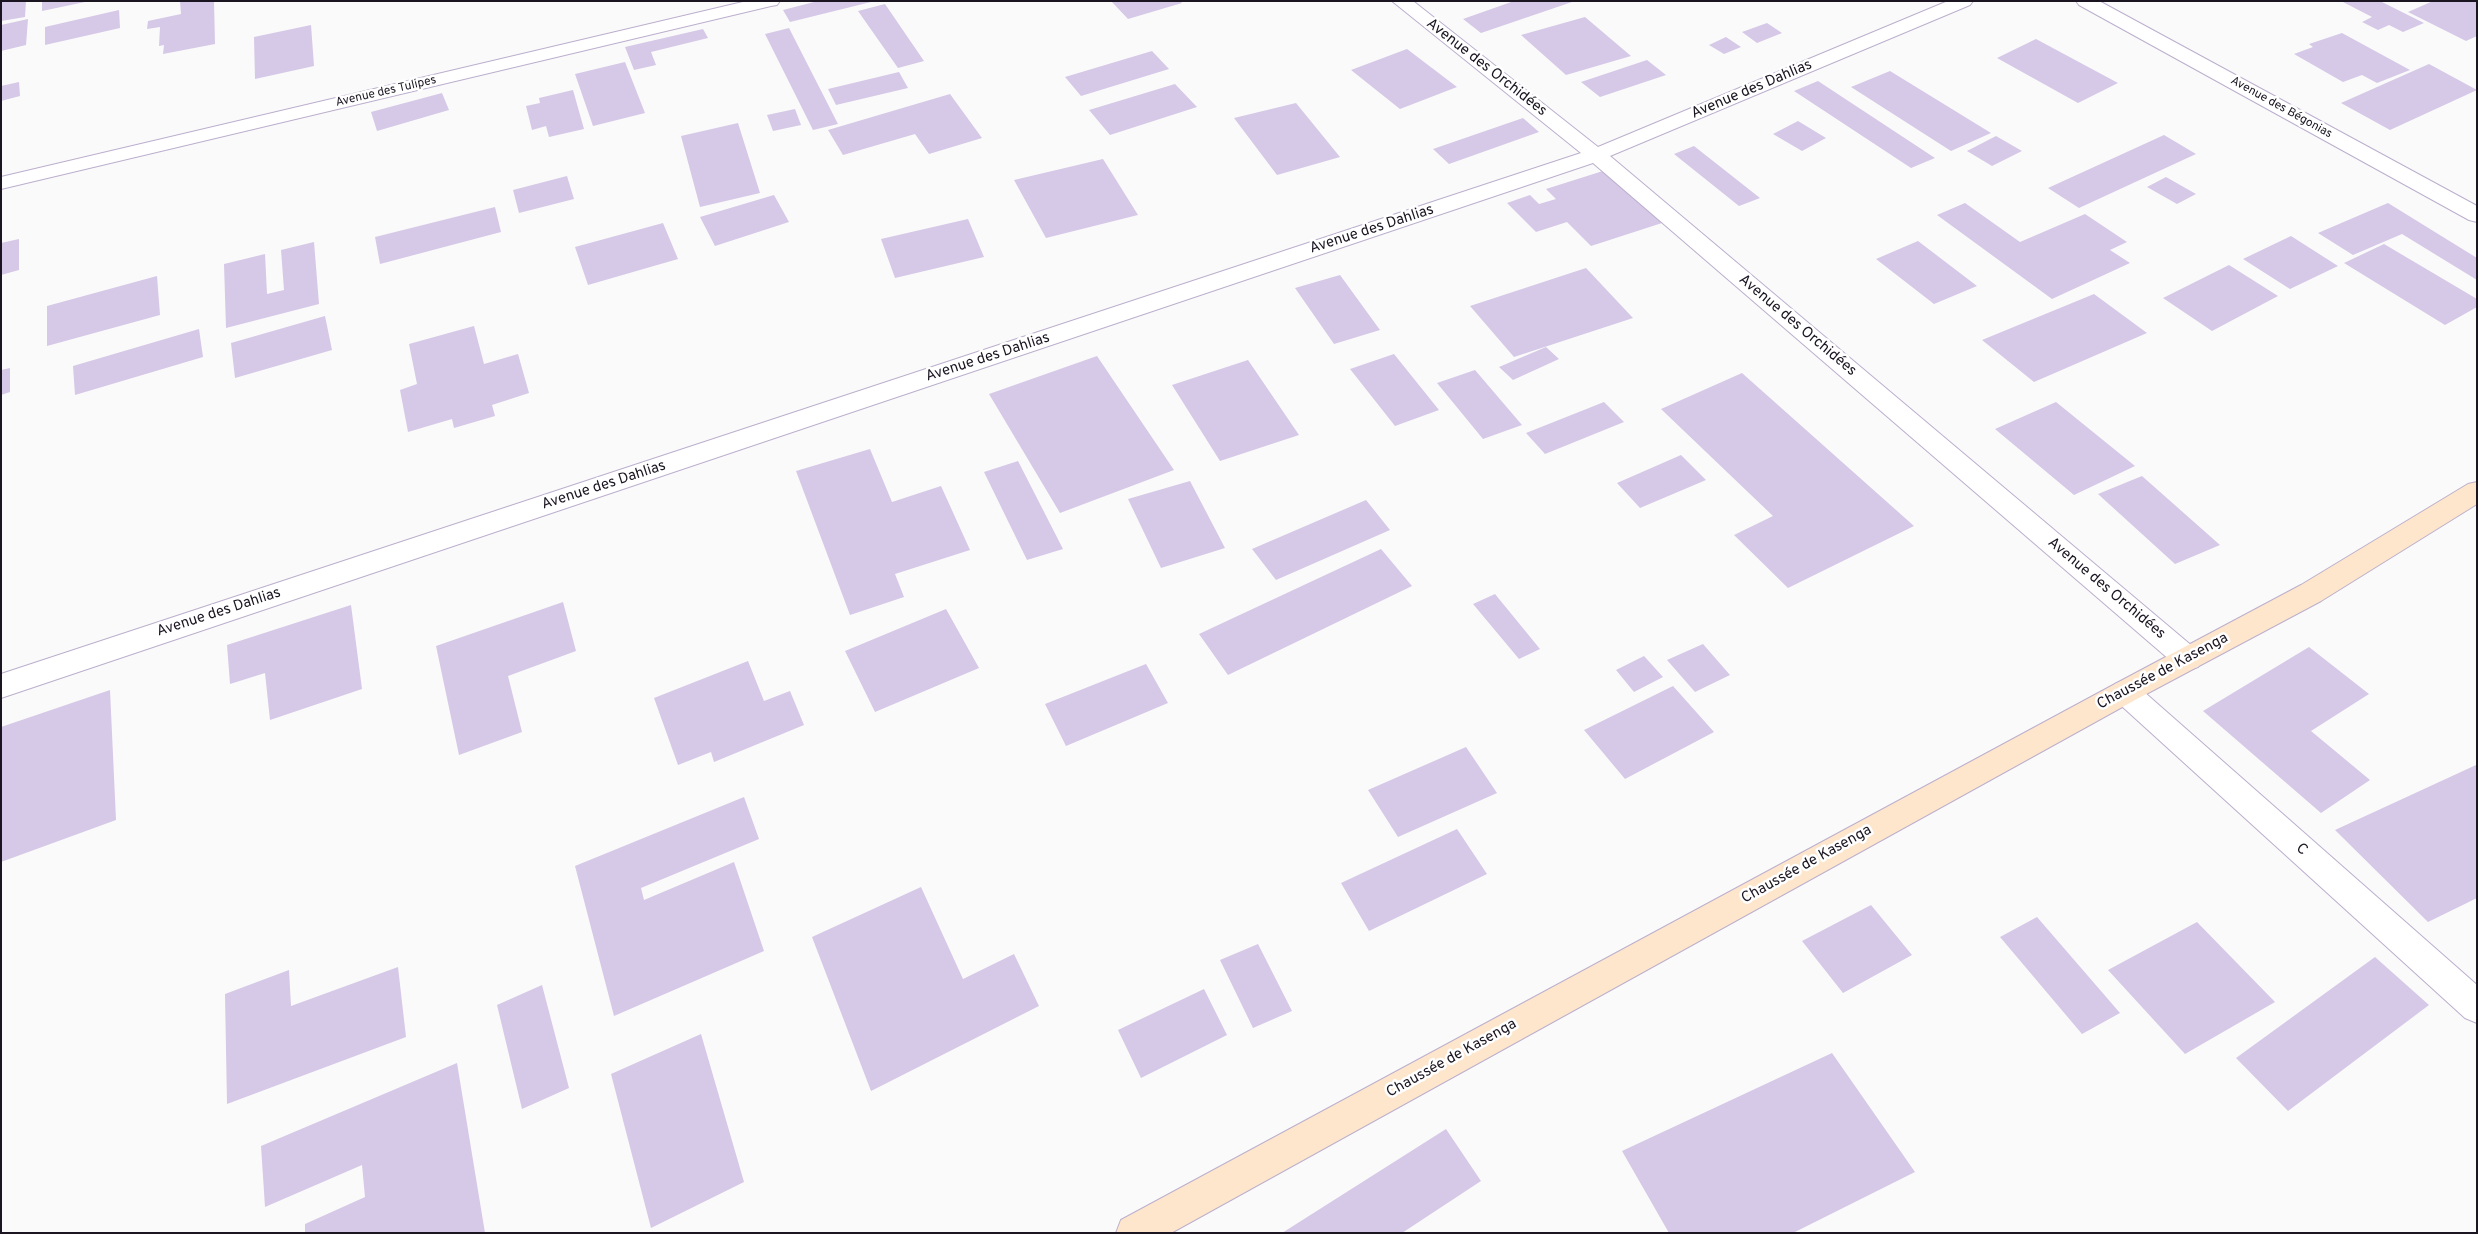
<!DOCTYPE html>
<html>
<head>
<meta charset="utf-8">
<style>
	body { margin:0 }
	#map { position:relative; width:2478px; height:1234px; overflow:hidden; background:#fafafa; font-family:Overpass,sans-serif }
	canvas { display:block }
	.frame { position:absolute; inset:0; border:2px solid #1a1520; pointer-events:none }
</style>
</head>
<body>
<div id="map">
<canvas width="2478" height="1234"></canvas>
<div class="frame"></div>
</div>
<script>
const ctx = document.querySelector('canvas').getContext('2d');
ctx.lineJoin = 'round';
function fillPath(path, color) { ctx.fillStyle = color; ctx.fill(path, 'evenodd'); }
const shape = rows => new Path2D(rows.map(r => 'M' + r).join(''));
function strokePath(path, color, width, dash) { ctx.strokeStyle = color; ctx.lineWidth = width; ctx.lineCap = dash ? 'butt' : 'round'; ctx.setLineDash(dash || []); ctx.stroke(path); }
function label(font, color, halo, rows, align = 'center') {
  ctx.font = font + ' Overpass,sans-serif'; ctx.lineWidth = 5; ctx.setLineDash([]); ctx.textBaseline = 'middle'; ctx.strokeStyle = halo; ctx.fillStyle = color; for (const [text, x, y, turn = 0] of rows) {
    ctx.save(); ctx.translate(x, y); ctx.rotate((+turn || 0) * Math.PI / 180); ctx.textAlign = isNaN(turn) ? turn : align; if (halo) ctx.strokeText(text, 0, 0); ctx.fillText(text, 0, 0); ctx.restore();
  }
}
fillPath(shape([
	[1,1,26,1,25,17,1,21],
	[42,1,85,1,85,2,42,11],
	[180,1,214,1,215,44,163,54,164,45,159,46,160,27,147,29,148,21,181,14],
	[818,1,871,1,871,2,790,22,783,10],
	[1111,1,1180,1,1182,3,1128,19],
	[1514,1,1572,1,1572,2,1481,33,1463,19],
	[2345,1,2380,1,2424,23,2403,32,2389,25,2378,30,2362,22,2372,17,2343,2],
	[2433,1,2477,1,2477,36,2466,41,2408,12],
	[885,4,924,61,898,68,858,11],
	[119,10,120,28,45,45,45,27],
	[1585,17,1631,56,1566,75,1521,35],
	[28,19,26,45,1,51,1,25],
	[1767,23,1782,33,1757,43,1742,32],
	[311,25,314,66,255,79,254,37],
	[789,28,838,124,813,130,765,34],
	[703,29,708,38,651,52,656,65,634,70,625,47],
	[2342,33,2410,70,2377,83,2362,75,2343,82,2294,54,2313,47,2309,44],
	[1726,37,1741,47,1724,54,1709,45],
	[2036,39,2118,83,2078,103,1997,58],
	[1407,49,1457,87,1400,109,1351,70],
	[1152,51,1169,69,1081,96,1065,77],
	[1647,60,1666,75,1600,97,1581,82],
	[625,62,645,113,593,126,575,74],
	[2429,64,2477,90,2390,130,2341,103],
	[1890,71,1991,133,1951,151,1851,87],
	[899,72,908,88,836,105,828,89],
	[1818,81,1935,158,1911,168,1794,91],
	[19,82,20,96,1,101,1,86],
	[1175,84,1197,107,1110,135,1089,110],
	[573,90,584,129,549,137,546,126,532,130,526,106,540,103,539,98],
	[442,93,449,110,377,131,371,112],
	[950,94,982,138,929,154,915,134,843,155,828,130],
	[1296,103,1340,157,1277,175,1234,118],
	[795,109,801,125,773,131,767,115],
	[1523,118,1539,132,1449,164,1433,149],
	[1798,121,1826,138,1802,151,1773,134],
	[738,123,760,193,700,207,681,136],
	[2164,135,2196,154,2079,208,2048,188],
	[1996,136,2022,151,1992,166,1967,151],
	[1694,146,1760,198,1739,206,1674,154],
	[1103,159,1138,215,1046,238,1014,180],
	[1606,170,1662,223,1591,246,1567,222,1536,232,1507,203,1530,195,1539,204,1556,199,1546,189],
	[567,176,574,199,519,213,513,190],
	[2166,177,2196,194,2177,204,2147,187],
	[774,195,789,222,715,246,700,217],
	[1965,203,2020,242,2085,214,2127,242,2110,250,2130,263,2052,299,1937,215],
	[2388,203,2477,258,2477,280,2402,234,2353,255,2318,233],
	[495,207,501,232,380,264,375,237],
	[968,219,984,257,895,278,881,239],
	[663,223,678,259,588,285,575,247],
	[2291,236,2338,266,2290,289,2243,259],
	[19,239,19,270,1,275,1,243],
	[1918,241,1977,286,1934,304,1876,259],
	[314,242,319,304,226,328,224,264,265,254,267,294,284,290,281,250],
	[2384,244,2477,299,2477,307,2445,325,2344,263],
	[2229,265,2278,296,2212,331,2163,298],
	[1586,268,1633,318,1514,357,1470,306],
	[1340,275,1380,330,1334,344,1295,288],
	[157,276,160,315,47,346,47,306],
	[2094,294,2147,333,2034,382,1982,340],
	[325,316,332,350,235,378,231,343],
	[474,326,484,364,518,354,529,393,492,405,495,416,454,428,452,419,408,432,400,390,417,384,409,344],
	[199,329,203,357,75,395,73,366],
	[1546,347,1559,359,1513,380,1499,367],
	[1394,354,1439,410,1395,426,1350,369],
	[1097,356,1174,470,1060,513,989,394],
	[1248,360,1299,435,1220,461,1172,385],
	[10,368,10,392,1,395,1,370],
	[1475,370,1522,425,1483,439,1437,383],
	[1742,373,1914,526,1788,588,1734,535,1773,516,1661,409],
	[1604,402,1624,422,1545,454,1526,433],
	[2056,402,2135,466,2074,495,1995,429],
	[870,449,892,502,941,486,970,550,895,574,904,597,850,615,796,471],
	[1681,455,1706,480,1640,508,1617,483],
	[1018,461,1063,549,1027,560,984,472],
	[2142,476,2220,545,2175,564,2098,494],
	[1190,481,1225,548,1161,568,1128,499],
	[1366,500,1390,530,1276,580,1252,549],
	[1381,549,1412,586,1228,675,1199,634],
	[1495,594,1540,649,1519,659,1473,604],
	[563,602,576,651,508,676,522,732,459,755,436,646],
	[351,605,362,689,270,720,265,673,230,684,227,645],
	[946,609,979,668,875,712,845,651],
	[1703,644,1730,675,1695,692,1667,660],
	[2309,647,2369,694,2311,731,2370,780,2321,813,2203,711],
	[1644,656,1663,677,1634,692,1616,670],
	[748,661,764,701,790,691,804,725,714,762,711,752,678,765,654,698],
	[1146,664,1168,703,1066,746,1045,704],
	[1673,686,1714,732,1625,779,1584,730],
	[110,690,116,820,1,862,1,727],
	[1466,747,1497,793,1398,837,1368,790],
	[2476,765,2477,898,2428,922,2335,830],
	[744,797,759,839,641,888,644,900,734,862,764,951,614,1016,575,866],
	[1457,829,1487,874,1369,931,1341,883],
	[921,887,963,979,1014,954,1039,1006,871,1091,812,937],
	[1871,905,1912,955,1843,993,1802,941],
	[2037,917,2120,1013,2082,1034,2000,937],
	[2197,922,2275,1002,2185,1054,2108,970],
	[1258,944,1292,1011,1253,1028,1220,960],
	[2375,957,2429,1005,2288,1111,2236,1058],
	[398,967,406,1037,227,1104,225,994,289,970,291,1006],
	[542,985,569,1088,522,1109,497,1005],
	[1204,989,1227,1035,1141,1078,1118,1030],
	[701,1034,744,1182,651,1228,611,1074],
	[1832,1053,1915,1172,1793,1233,1669,1233,1622,1151],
	[457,1063,485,1233,305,1233,305,1224,365,1197,362,1165,265,1207,261,1146],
	[1446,1129,1481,1181,1402,1233,1282,1233]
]), '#d6c8e7');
const street = shape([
	[747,1,780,1,777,5,771,6,1,189,1,177,747,1],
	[1392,1,1413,1,1598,147,1948,1,1973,1,1970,5,1610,156,2198,651,2202,659,2198,667,2188,670,2178,667,1593,163,1,698,1,674,1581,153,1392,1],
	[2076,1,2099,1,2477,206,2477,222,2469,220,2079,5,2076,1],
	[2125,680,2135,684,2477,985,2477,1023,2465,1018,2115,700,2111,692,2115,684,2125,680]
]);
const secondary = shape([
	[2477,482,2477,504,2321,601,2135,700,1171,1233,1116,1233,1121,1220,2115,684,2301,585,2468,484,2477,482]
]);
strokePath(street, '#bcafcd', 2);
strokePath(secondary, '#bcafcd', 2);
fillPath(street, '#fff');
fillPath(secondary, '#fde6cb');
label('12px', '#1a1520', '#fff', [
	["Avenue des Tulipes",386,92,-13],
	["Avenue des Bégonias",2281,108,29]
]);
label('15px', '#1a1520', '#fff', [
	["Avenue des Orchidées",1486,68,38],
	["Avenue des Dahlias",1752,90,-23],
	["Avenue des Dahlias",1372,230,-18],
	["Avenue des Orchidées",1797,326,40],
	["Avenue des Dahlias",988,358,-18],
	["Avenue des Dahlias",604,486,-18],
	["Avenue des Orchidées",2106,589,40],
	["Avenue des Dahlias",219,613,-18],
	["Chaussée de Kasenga",2163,672,-28],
	["C",2301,850,42],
	["Chaussée de Kasenga",1807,865,-29],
	["Chaussée de Kasenga",1452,1059,-29]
]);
</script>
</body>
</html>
